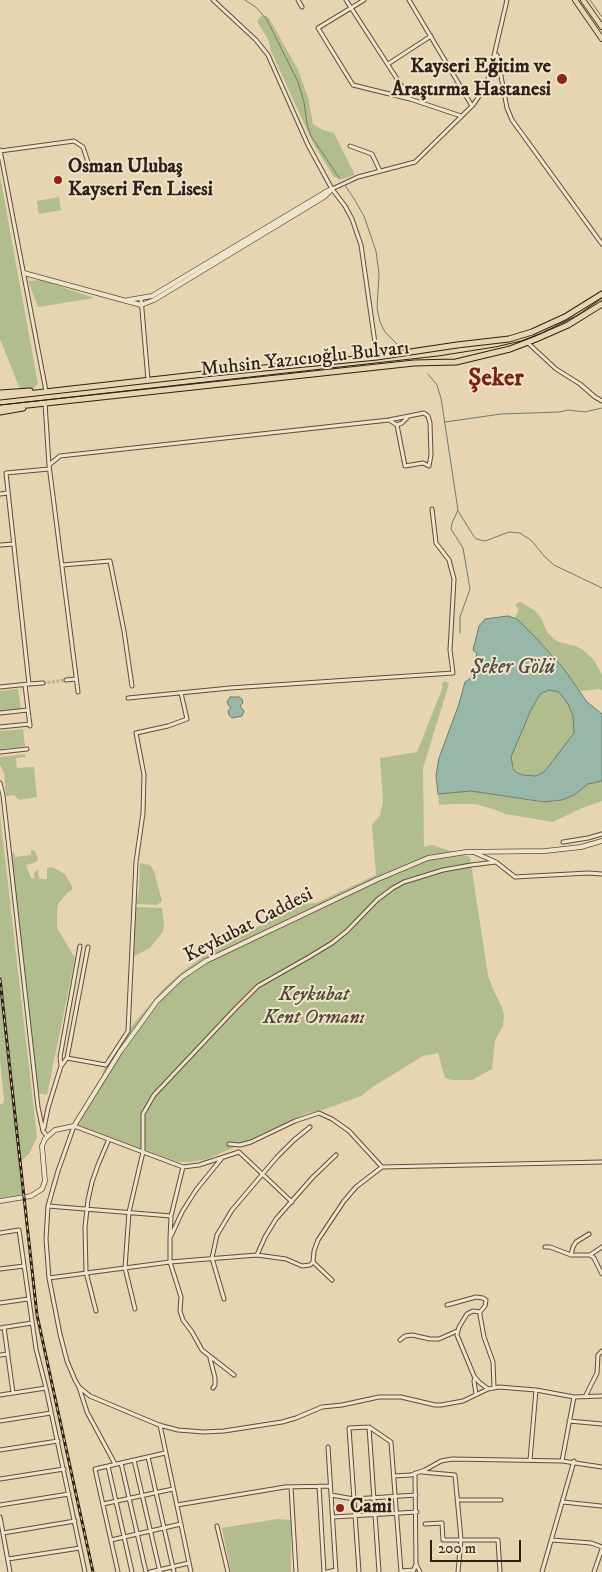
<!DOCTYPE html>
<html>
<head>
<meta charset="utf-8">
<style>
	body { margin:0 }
	#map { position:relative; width:602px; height:1572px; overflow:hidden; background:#e7d4b0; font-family:"IM FELL DW Pica",serif }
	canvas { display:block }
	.scale { position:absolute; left:430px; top:1540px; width:91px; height:22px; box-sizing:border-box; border:2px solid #302016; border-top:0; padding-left:6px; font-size:15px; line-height:18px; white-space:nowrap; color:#302016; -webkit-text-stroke:4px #efe3cc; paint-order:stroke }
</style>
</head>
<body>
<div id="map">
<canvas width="602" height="1572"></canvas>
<div class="scale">200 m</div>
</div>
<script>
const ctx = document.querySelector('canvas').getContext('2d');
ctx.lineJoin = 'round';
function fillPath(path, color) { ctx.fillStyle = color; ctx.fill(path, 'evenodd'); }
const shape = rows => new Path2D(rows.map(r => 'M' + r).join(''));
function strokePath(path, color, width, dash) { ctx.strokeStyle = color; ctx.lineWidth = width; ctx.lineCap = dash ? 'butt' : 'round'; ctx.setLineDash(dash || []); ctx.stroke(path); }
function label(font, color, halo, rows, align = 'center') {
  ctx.font = font + ' "IM FELL DW Pica",serif'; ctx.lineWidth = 4; ctx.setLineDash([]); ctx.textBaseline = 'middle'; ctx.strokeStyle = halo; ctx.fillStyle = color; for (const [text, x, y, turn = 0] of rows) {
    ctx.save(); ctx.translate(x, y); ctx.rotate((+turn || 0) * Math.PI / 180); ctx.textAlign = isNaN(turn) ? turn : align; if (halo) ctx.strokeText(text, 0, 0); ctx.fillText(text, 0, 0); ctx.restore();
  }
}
fillPath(shape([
	[261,16,266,16,269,18,298,70,308,97,313,124,323,130,334,133,355,175,342,179,334,177,314,145,271,51,268,39,257,21],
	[0,176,38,384,34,388,20,389,0,339],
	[59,197,61,210,39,214,37,201],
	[41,280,68,289,94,298,38,307,28,281],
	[520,602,534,610,541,618,547,632,555,640,562,643,576,646,583,650,594,660,602,675,602,690,599,689,580,691,547,649,515,617,519,610,516,606,516,604],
	[446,681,449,684,423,768,424,847,432,845,470,857,488,976,494,991,502,1007,504,1015,503,1026,495,1040,492,1069,472,1080,452,1080,445,1078,438,1053,423,1056,374,1086,361,1096,323,1110,307,1113,228,1150,207,1159,191,1162,178,1162,78,1125,75,1121,102,1076,107,1059,126,1031,131,1027,163,989,183,971,208,953,256,928,285,908,298,904,316,903,376,875,372,825,380,815,383,802,380,758,417,752,442,689,442,683],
	[18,689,21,710,0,713,0,691],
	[549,690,559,692,567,701,572,712,574,721,574,733,545,771,536,776,523,775,515,770,511,762,511,757,530,712,540,694],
	[23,729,25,746,0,749,0,731],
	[25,754,26,757,16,758,17,768,34,767,37,797,19,800,14,795,6,796,4,773,0,765,0,757],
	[602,781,602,801,582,808,553,822,506,814,493,809,475,804,453,804,439,805,438,794,471,791,539,802,554,802,570,797,588,784],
	[0,814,37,1137,29,1154,19,1163,23,1194,0,1198,0,1105,3,1103,4,1099,0,1061],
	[31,850,35,851,38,859,36,862,26,865,31,878,32,879,35,878,34,873,38,869,39,879,47,879,47,868,52,867,65,874,72,886,72,890,67,893,58,904,57,912,57,928,75,958,47,1095,38,1093,11,855,14,852,15,857,31,855],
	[140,863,150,865,154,871,162,901,157,905,136,904,139,890],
	[136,907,162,908,164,925,163,932,150,948,134,956],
	[277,1519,291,1520,291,1572,231,1572,222,1528]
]), '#b2bd8e');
const water = shape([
	[508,616,517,619,538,640,564,669,587,702,602,714,602,781,588,784,574,795,562,800,544,802,471,791,438,794,436,776,439,758,459,704,465,682,471,678,477,653,473,650,479,626,485,619,508,616],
	[549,690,559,692,568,704,573,716,574,733,545,771,536,776,523,775,516,772,513,768,511,757,530,712,540,694,549,690],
	[230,697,239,697,242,699,243,703,240,706,244,711,242,716,232,718,229,715,228,711,231,707,229,706,227,702,230,697]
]);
fillPath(water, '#97b8a9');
strokePath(water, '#6e7b6e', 1);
strokePath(shape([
	[245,0,257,8,267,20,298,82,304,102,307,124,311,136,340,179],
	[590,0,602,17],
	[344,184,353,197,364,216,376,251,379,274,377,308,380,322,385,332,399,346],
	[428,374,437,385,441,398,458,510,452,523,451,529,463,548,470,589,460,617,460,633],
	[445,422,501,414,560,412,568,410,585,412,602,408],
	[458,511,473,535,476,539,485,541,509,532,520,533,532,541,544,556,554,565,602,588]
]), '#6e7b6e', 1);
strokePath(shape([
	[43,683,66,680]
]), '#c2b091', 3, [3, 1.5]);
const minor = shape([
	[213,0,256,40,268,55,308,145,332,189,345,206,352,219,361,245,377,357],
	[298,0,302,7],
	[346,0,410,99],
	[364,0,318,28,353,85,410,99,461,116],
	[409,0,472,106],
	[497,55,507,108,512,120,602,244],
	[388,64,431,36],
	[350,146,372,154,380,171],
	[0,150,46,391],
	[0,151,74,141,83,147,90,168],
	[332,189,358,177,415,162,473,105,482,92,489,77,507,0],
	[141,298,148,380],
	[528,343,556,369,580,384,595,397,602,401],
	[45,403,49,465,78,692],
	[397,425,402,423,407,418],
	[49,465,60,456,389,420,424,413,428,416,430,423,431,455,429,466,423,463,405,466,397,425,389,420],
	[0,494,8,493],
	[0,545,14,544],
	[62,565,110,561,124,631,132,686],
	[66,680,76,679],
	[29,684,43,683],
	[25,685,30,726],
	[0,687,29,684,6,473,49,469],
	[128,698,230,688,453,673,450,650,454,579,449,560,436,543,432,509],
	[0,713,28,710],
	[0,727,30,724],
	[0,752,27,749],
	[0,783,3,795,38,1107,43,1131,47,1136],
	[563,842,588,838,602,834],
	[473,852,496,862,515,877,588,873,602,874],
	[67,1058,106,1065,128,1031,136,862,143,813,144,775,136,733,168,726,187,719,181,693],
	[61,1065,60,1057,80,946],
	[44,1128,48,1108,61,1066,67,1058,88,947],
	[229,1144,240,1145,251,1142,295,1121,319,1113,332,1119,349,1131,382,1167,602,1162],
	[183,1167,171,1216,170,1239,170,1262,181,1297,180,1311,183,1320,192,1332,202,1350,234,1375],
	[292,1202,239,1152,199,1165,183,1167,74,1126,58,1171,48,1206,46,1239,49,1278,60,1334,67,1361,75,1380,79,1387,90,1396,159,1425,178,1430,204,1432,224,1431,282,1422,296,1418,322,1407,342,1405,379,1397,401,1397,435,1405,441,1405,463,1401,488,1389,499,1387,536,1390,574,1397,602,1396],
	[48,1206,171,1216],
	[0,1233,19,1230,36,1349,46,1388,85,1572],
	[171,1236,182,1212,196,1190,222,1158],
	[545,1247,550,1247,571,1255,590,1255,594,1258,602,1274],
	[257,1255,265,1237,276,1219,313,1177,336,1155],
	[571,1255,573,1247,576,1242,589,1234],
	[590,1255,602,1247],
	[313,1262,332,1280],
	[0,1269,24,1266],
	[49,1278,170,1262,257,1255,286,1259,302,1266,310,1265,313,1262,314,1251,318,1240,344,1201,356,1187,382,1167],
	[224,1299,212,1258,217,1235,232,1210,277,1157,294,1140,310,1127],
	[0,1303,28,1299],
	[447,1305,476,1297,483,1298,486,1300,485,1306,480,1312,480,1315,484,1337,493,1362,494,1387],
	[135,1309,125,1268,129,1212,143,1152,143,1114,154,1095,235,1009,258,986,309,957,332,943,347,931,377,900,393,888,404,882,443,870,471,865,496,862],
	[96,1311,86,1272,85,1227,88,1200,92,1182,98,1165,109,1139],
	[480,1312,473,1311,467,1314,459,1327,457,1335,474,1376,479,1382,488,1389],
	[4,1327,13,1393],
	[0,1328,32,1323],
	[400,1340,405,1336,412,1335,430,1339,439,1339,457,1331],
	[0,1355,8,1354],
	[210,1358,215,1378,215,1385,213,1388],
	[475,1378,474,1381,476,1394],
	[79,1387,87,1412,115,1464],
	[0,1395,46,1388],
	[585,1397,597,1373,598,1355,602,1351],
	[0,1421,51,1413],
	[569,1421,602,1424],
	[160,1425,191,1572],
	[369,1427,379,1572],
	[328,1447,336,1572],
	[0,1450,58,1441],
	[148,1457,174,1572],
	[134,1460,160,1572],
	[530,1460,536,1390],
	[562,1461,574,1397],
	[121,1463,146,1572],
	[108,1466,132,1572],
	[422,1472,455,1475,461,1539,458,1572],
	[394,1476,411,1475,425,1470,441,1461,452,1459,562,1461,602,1467],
	[0,1479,64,1469],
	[319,1486,324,1572],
	[291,1487,296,1572],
	[331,1495,354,1499,416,1495],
	[457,1500,501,1500],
	[563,1502,601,1506],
	[103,1504,173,1489],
	[0,1505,69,1494],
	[177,1505,285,1487,330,1486],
	[0,1517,10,1572],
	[333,1517,417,1512],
	[425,1524,442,1523,443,1540,498,1540,500,1572],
	[217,1526,228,1572],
	[3,1533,75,1521],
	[111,1540,181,1524],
	[552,1540,591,1543,602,1547],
	[8,1559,80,1548],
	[416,1564,420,1572],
	[401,1571,414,1570],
	[118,1572,95,1469,165,1453],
	[150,1572,189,1563],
	[327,1572,336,1570],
	[359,1572,349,1428,369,1427,391,1442,401,1572],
	[413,1572,416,1564,415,1473],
	[542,1572,574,1461],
	[594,1572,602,1549]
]);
const tertiary = shape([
	[24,273,141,305,154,300,324,197,332,189],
	[128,300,152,296,329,190],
	[0,1201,31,1196,42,1189,45,1181,42,1146,45,1139,55,1130,74,1126,120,1052,157,1001,182,977,206,961,376,880,428,858,466,852,545,851,581,847,602,841]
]);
const primary = shape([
	[575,0,602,39],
	[583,0,602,27]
]);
const trunk = shape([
	[0,393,30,391],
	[0,397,213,373,377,357,457,345,509,339,532,332,565,317,602,294],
	[0,408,414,363,456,362,510,349,536,339,568,325,602,304],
	[0,412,23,408]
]);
strokePath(minor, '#5e4d3c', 5);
strokePath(tertiary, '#5e4d3c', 5.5);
strokePath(primary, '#302016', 6);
strokePath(trunk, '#302016', 7);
strokePath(minor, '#efe3cc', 3);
strokePath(tertiary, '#efe3cc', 4);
strokePath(primary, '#e7d4b0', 4.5);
strokePath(trunk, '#e7d4b0', 5);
strokePath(shape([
	[0,405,438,356,495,347,521,341,542,333,578,315,602,298]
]), '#302016', 1);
const rail = shape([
	[0,979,37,1315,93,1572]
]);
strokePath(rail, '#302016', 3);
strokePath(rail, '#efe3cc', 1, [4]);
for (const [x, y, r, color] of [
	[562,79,6,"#8f2418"],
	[58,180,5,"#8f2418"],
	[340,1508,5,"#8f2418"]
]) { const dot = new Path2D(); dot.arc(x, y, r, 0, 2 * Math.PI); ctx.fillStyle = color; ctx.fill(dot); strokePath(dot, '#efe3cc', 2); }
label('bold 20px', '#302016', '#efe3cc', [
	["Kayseri Eğitim ve",551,68,"right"],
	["Araştırma Hastanesi",551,91,"right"],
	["Osman Ulubaş",68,168],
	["Kayseri Fen Lisesi",68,191],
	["Cami",350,1508]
], 'left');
label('20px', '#302016', '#efe3cc', [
	["Muhsin Yazıcıoğlu Bulvarı",305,360,-6],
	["Keykubat Caddesi",249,926,-27]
]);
label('italic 20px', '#504734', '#efe3cc', [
	["Keykubat",314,996],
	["Kent Ormanı",314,1019]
]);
label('italic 21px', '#4f4e42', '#efe3cc', [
	["Şeker Gölü",513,669]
]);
label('bold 25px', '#7a1f14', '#efe3cc', [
	["Şeker",496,380]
]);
</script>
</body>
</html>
